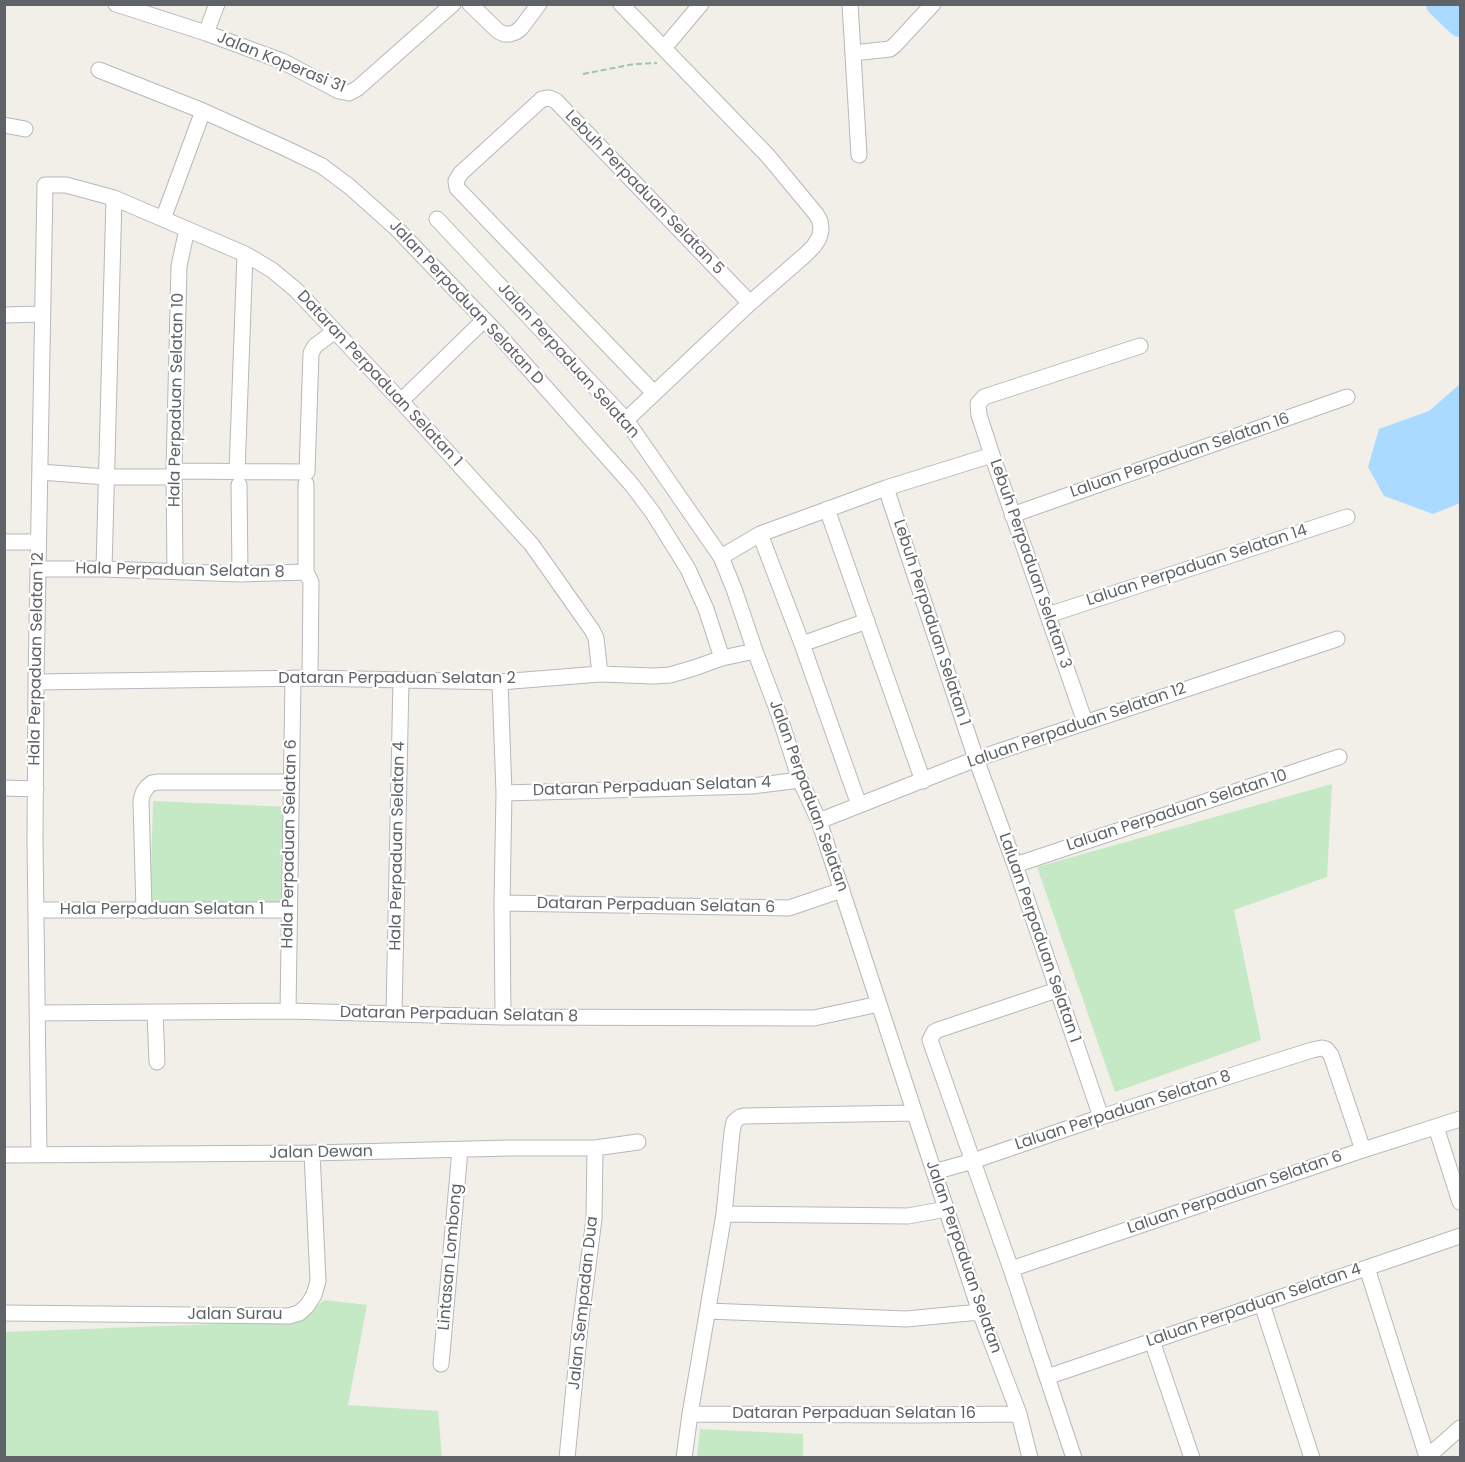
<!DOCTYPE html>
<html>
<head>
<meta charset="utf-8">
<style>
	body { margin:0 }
	#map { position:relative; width:1465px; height:1462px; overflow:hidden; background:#f1efe8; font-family:Poppins,sans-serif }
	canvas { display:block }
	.frame { position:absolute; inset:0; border:6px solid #5f6368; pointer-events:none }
</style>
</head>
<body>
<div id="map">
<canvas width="1465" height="1462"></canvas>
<div class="frame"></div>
</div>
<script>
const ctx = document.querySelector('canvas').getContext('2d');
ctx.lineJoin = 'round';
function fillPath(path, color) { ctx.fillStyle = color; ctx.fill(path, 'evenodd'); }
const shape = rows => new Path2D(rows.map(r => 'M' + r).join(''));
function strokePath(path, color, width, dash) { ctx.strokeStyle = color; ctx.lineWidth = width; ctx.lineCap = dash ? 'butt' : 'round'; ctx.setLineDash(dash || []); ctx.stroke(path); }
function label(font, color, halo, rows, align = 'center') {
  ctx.font = font + ' Poppins,sans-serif'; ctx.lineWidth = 4.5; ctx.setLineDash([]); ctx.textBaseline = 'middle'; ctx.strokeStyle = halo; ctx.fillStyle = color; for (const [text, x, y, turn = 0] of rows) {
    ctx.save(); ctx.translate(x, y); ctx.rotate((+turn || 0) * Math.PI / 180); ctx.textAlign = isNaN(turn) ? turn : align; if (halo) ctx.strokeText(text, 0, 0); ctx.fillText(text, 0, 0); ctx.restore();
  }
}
fillPath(shape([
	[1332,784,1327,877,1234,910,1261,1040,1115,1092,1037,867],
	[153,801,291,807,286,908,150,906],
	[324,1300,367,1305,348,1405,438,1411,442,1457,5,1457,4,1332,300,1321],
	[700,1429,803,1434,803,1457,697,1457]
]), '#c5e8c5');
fillPath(shape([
	[1460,384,1460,503,1433,514,1384,496,1368,467,1379,429,1429,411]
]), '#aadaff');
strokePath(shape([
	[1439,4,1460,24]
]), '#aadaff', 26);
const minor = shape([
	[116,4,206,33,282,61,339,91,349,93,358,88,453,4],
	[470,4,498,31,504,34,510,34,516,32,521,28,539,4],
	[621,4,768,156,816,214,820,221,821,230,819,238,814,246,805,255,750,303,626,420],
	[850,4,859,155],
	[206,33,217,4],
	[664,48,701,4],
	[853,53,890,49,895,45,933,4],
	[99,70,203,111,287,149,322,166,350,187,397,229,497,333,632,485,653,513,688,569,706,609,722,658],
	[4,125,25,129],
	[163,219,203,111],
	[437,219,626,420,721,557,734,589,755,651,778,712,800,780,819,821,980,1312,1019,1414,1030,1458],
	[4,315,42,314],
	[654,393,457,188,456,181,461,173,542,99,549,98,556,101,750,303],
	[401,401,484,320],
	[174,471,307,472,311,353,315,346,335,331],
	[40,472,106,477,174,477],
	[237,472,245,254],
	[239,485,240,574],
	[886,488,976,759,1015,865,1101,1117],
	[827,509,923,781],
	[1012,515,1347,397],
	[760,534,802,644,859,805],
	[4,542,38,542],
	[721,557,760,534,886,488,992,455],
	[38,569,104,569,240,574,306,572,306,484],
	[104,569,114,198],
	[175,571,174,471,179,266,187,229],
	[306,572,311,582,310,678],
	[1048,615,1347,517],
	[802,644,867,621],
	[36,682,310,678,500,682,600,674,654,676,670,675,694,668,722,658,755,651],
	[500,682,504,793,502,903,503,1017],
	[1085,722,992,455,979,415,978,404,984,397,1140,346],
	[4,788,36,789],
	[504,793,752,786,800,780],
	[819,821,976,759,1337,639],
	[1015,865,1339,757],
	[502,903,789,908,842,890],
	[36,910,289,910],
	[144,911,141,800,143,793,147,787,152,783,159,782,291,782],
	[1057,990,938,1030,934,1032,930,1040,1011,1269,1074,1458],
	[288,1011,293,678],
	[155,1012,157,1062],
	[37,1013,288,1011,503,1017,814,1018,879,1004],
	[394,1013,401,680],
	[1436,1127,1460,1202],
	[4,1155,312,1153,509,1148,595,1148,638,1142],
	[39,1155,35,840,36,682,45,185,66,185,114,198,245,254,272,270,296,290,401,401,532,545,592,630,596,638,600,674],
	[934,1172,973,1161,1101,1117,1312,1050,1322,1048,1326,1049,1331,1055,1363,1150],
	[724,1214,908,1216,946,1209],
	[1367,1268,1427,1457],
	[1011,1269,1363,1150,1460,1119],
	[1262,1304,1312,1458],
	[708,1311,906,1319,980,1312],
	[4,1313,289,1316,299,1313,307,1306,314,1295,318,1281,312,1153],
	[1152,1341,1192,1458],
	[441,1364,460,1150],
	[1047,1377,1460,1236],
	[690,1414,915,1415,1019,1414],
	[567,1458,580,1327,594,1219,595,1148],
	[684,1458,690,1414,724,1214,732,1132,734,1122,740,1117,744,1116,915,1113],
	[1426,1458,1460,1428]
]);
strokePath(minor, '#b5b8bc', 17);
strokePath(shape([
	[583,74,634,64,657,63]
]), '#9cc7a9', 2, [6, 3]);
strokePath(minor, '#fff', 15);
label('16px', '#5f6368', '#fff', [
	["Jalan Koperasi 31",281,63,22],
	["Lebuh Perpaduan Selatan 5",644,193,46],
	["Jalan Perpaduan Selatan D",466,303,47],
	["Jalan Perpaduan Selatan",568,361,48],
	["Dataran Perpaduan Selatan 1",379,379,47],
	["Hala Perpaduan Selatan 10",177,400,-89],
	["Laluan Perpaduan Selatan 16",1180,456,-19],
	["Lebuh Perpaduan Selatan 3",1030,564,71],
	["Laluan Perpaduan Selatan 14",1197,566,-18],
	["Hala Perpaduan Selatan 8",180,571,1],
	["Lebuh Perpaduan Selatan 1",931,623,72],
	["Hala Perpaduan Selatan 12",37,659,-89],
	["Dataran Perpaduan Selatan 2",397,679],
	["Laluan Perpaduan Selatan 12",1077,726,-19],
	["Dataran Perpaduan Selatan 4",652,787,-2],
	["Jalan Perpaduan Selatan",808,796,70],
	["Laluan Perpaduan Selatan 10",1177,811,-18],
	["Hala Perpaduan Selatan 6",290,844,-89],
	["Hala Perpaduan Selatan 4",398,846,-89],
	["Dataran Perpaduan Selatan 6",656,906,1],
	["Hala Perpaduan Selatan 1",162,910],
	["Laluan Perpaduan Selatan 1",1039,938,71],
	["Dataran Perpaduan Selatan 8",459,1015,1],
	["Laluan Perpaduan Selatan 8",1123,1111,-18],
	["Jalan Dewan",321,1153,-1],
	["Laluan Perpaduan Selatan 6",1235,1193,-19],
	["Lintasan Lombong",451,1257,-85],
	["Jalan Perpaduan Selatan",963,1257,71],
	["Jalan Sempadan Dua",584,1303,-84],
	["Laluan Perpaduan Selatan 4",1254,1306,-19],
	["Jalan Surau",235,1315],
	["Dataran Perpaduan Selatan 16",854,1414]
]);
</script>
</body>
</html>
